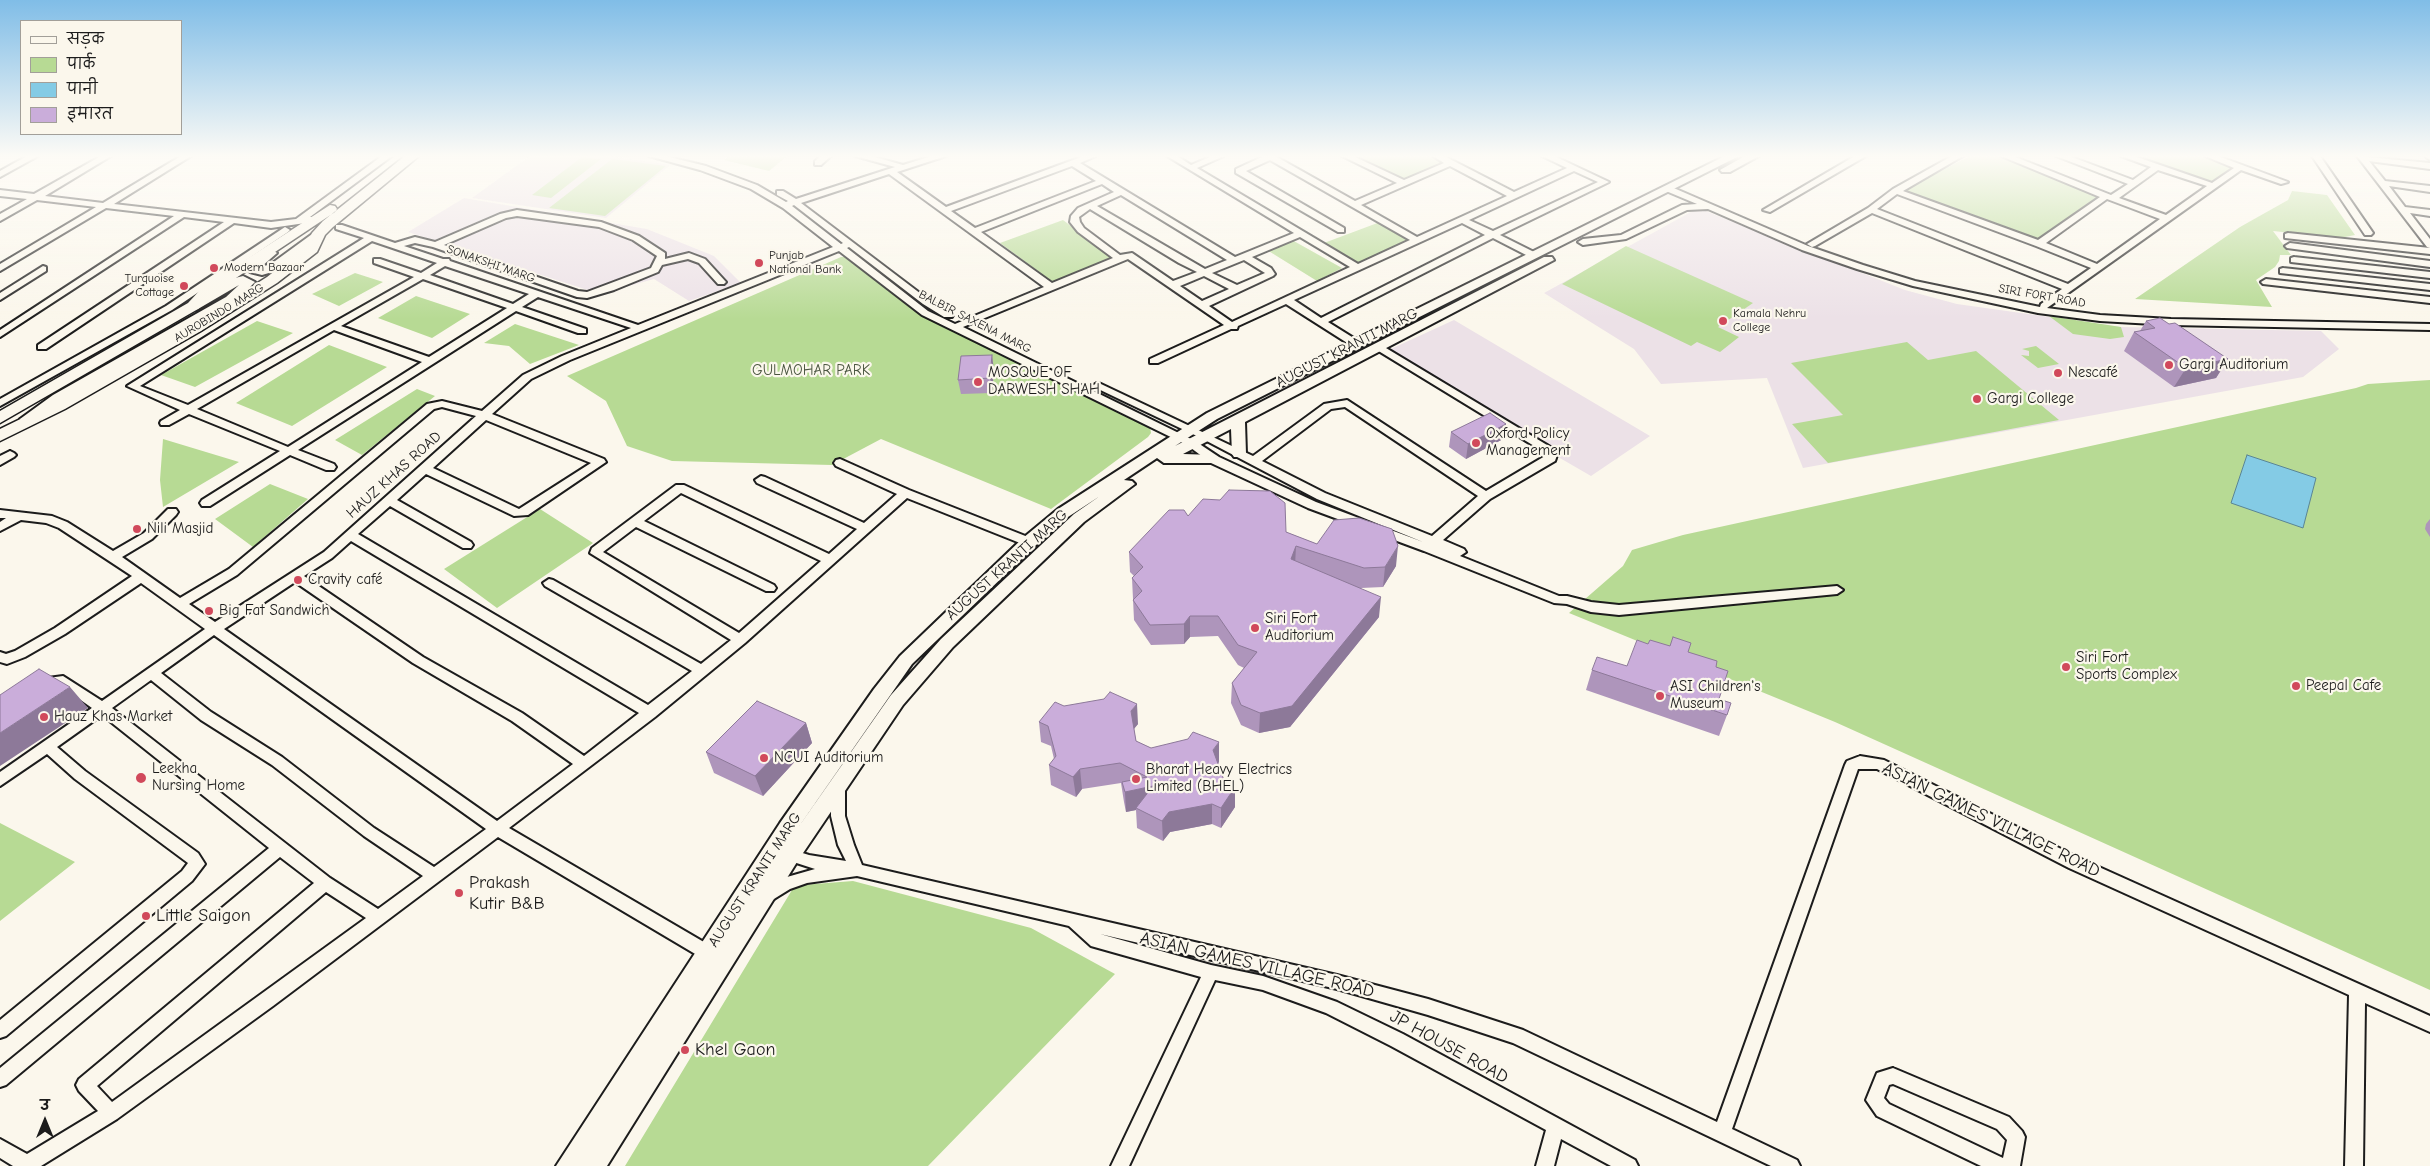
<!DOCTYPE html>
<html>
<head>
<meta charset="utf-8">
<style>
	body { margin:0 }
	#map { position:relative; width:2430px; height:1166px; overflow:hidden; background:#fbf7ec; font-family:"Comic Neue","Playpen Sans Deva",sans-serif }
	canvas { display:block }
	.legend { position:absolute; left:20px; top:20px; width:162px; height:115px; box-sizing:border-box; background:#fbf7ec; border:1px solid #a29f99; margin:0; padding:6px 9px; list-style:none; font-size:15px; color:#1c1c1c }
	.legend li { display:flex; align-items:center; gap:10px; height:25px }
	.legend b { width:25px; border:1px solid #a29f99 }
	.north { position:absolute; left:20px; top:1096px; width:50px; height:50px; -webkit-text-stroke:4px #fbf7ec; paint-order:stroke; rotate:0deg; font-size:14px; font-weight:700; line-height:20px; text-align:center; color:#1c1c1c }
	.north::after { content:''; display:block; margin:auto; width:18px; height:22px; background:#1c1c1c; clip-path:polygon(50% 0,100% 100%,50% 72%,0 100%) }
</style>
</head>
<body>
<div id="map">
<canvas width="2430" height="1166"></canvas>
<ul class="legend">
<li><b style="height:6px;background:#fbf7ec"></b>सड़क</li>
<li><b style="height:14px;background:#b7da94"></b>पार्क</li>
<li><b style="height:14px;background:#84cbe5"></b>पानी</li>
<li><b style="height:14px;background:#caadda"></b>इमारत</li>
</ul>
<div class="north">उ</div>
</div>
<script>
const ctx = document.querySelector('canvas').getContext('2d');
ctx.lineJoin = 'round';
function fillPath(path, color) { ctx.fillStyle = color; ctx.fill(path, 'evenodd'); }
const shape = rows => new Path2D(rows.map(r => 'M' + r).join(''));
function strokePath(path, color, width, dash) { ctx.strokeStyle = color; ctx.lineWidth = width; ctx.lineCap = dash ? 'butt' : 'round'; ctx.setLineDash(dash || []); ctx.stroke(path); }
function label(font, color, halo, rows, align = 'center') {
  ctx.font = font + ' "Comic Neue",sans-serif'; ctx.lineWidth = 4.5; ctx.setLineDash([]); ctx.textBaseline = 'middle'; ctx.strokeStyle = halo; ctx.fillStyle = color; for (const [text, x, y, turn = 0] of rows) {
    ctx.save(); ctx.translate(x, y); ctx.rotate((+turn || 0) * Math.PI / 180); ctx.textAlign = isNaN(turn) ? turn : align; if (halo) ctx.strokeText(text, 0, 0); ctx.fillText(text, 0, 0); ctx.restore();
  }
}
fillPath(shape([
	[530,156,610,156,670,165,606,218,472,198],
	[464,198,647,229,714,256,741,283,689,301,654,279,600,294,408,232],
	[1698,208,1905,290,1957,304,2121,327,2321,331,2339,349,2303,377,1803,468,1767,378,1661,384,1634,349,1544,293],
	[1454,320,1650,436,1591,476,1380,354]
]), '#ece1e7');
fillPath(shape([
	[729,156,787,156,769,171,724,160],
	[1351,156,1432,156,1445,162,1403,181],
	[1970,156,1999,156,2101,196,2036,240,1902,191],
	[2129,156,2207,156,2236,166,2212,185],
	[582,157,601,159,551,198,532,195],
	[612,159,666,166,605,216,549,208],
	[2292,191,2327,195,2355,235,2340,238,2273,231,2291,255,2280,255,2279,261,2275,267,2256,280,2272,307,2135,299,2240,227,2288,200],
	[1063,220,1112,257,1053,282,1000,243],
	[1380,222,1412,240,1358,264,1324,243],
	[1292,240,1342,268,1317,281,1267,250],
	[1626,246,1753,303,1718,327,1739,337,1720,352,1697,342,1691,346,1562,284],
	[841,257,848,257,935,320,1150,427,1151,433,1148,437,1051,509,881,439,832,465,672,461,627,446,606,401,567,376],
	[355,273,383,282,339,306,312,294],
	[416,296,470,314,432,338,378,318],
	[2049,316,2121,327,2124,337,2110,339,2073,334],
	[257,321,293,333,195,387,161,375],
	[515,324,579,345,530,364,509,346,484,343],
	[1907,342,1928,360,1976,351,2059,420,1828,463,1792,424,1843,415,1791,363],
	[329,345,387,367,292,426,236,403],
	[2036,346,2059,364,2038,368,2021,355,2029,356,2029,351,2022,349],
	[2430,380,2430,990,1835,722,1569,613,1623,566,1632,550,1683,535,2356,388,2368,384],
	[417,389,435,396,362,455,335,440],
	[163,439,239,462,163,507,160,480],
	[270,484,308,499,253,547,215,519],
	[540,509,593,543,497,608,444,569],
	[0,823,75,862,0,921],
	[853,881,1031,928,1115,974,928,1166,625,1166,792,890,802,885]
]), '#b7da94');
const water = shape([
	[2247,455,2316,478,2303,528,2231,503,2247,455]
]);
fillPath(water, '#84cbe5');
strokePath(water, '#5a8595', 1);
const minor = shape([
	[27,156,38,156,0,177,0,171,27,156],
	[101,156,111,156,45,196,103,203,181,156,191,156,114,204,271,222,296,219,382,156,392,156,310,217,319,217,319,221,271,228,234,223,46,349,38,349,38,345,224,222,184,217,0,337,0,330,174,216,106,208,0,271,0,264,96,207,37,200,0,221,0,214,27,199,0,196,0,190,34,194,101,156],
	[649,156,665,156,706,166,757,185,786,202,788,201,777,195,777,191,783,191,796,199,895,167,855,156,871,156,903,165,932,156,946,156,897,172,946,207,1084,156,1096,156,1080,163,1235,257,1294,233,1167,156,1177,156,1191,165,1212,156,1224,156,1197,168,1358,264,1410,240,1270,160,1246,171,1344,228,1344,232,1338,232,1236,173,1236,169,1264,156,1275,156,1355,201,1397,183,1342,156,1353,156,1404,180,1444,163,1433,156,1444,156,1514,192,1567,168,1542,156,1554,156,1609,182,1500,235,1536,253,1536,257,1530,257,1493,238,1328,322,1360,342,1360,346,1352,346,1286,304,1238,326,1237,329,1231,329,1158,363,1150,363,1150,359,1224,325,1128,259,963,327,1195,441,1219,457,1316,502,1423,542,1317,499,1201,438,1092,386,1097,383,1101,384,1253,456,1324,404,1347,400,1486,491,1545,456,1544,452,1372,347,1373,345,1381,345,1552,448,1557,455,1555,461,1490,499,1443,540,1464,549,1466,552,1460,556,1559,596,1567,596,1591,602,1619,605,1837,586,1843,590,1837,594,1619,615,1591,612,1567,604,1554,603,1424,551,1308,508,1211,463,1187,445,922,315,839,251,570,360,531,379,492,414,604,459,606,462,528,515,514,516,426,474,397,500,471,542,473,545,471,548,463,548,390,506,358,534,648,705,692,671,545,586,543,583,549,579,553,580,701,664,731,640,590,553,592,548,676,485,684,485,829,554,857,529,757,483,755,480,761,476,765,477,864,523,897,494,836,466,834,463,836,460,840,459,909,490,1033,539,1035,542,1033,545,1025,545,907,498,745,643,655,717,509,828,714,948,716,953,714,958,708,960,702,958,498,837,273,1006,117,1119,41,1166,13,1166,0,1158,0,1139,27,1154,98,1111,79,1091,76,1085,79,1079,314,883,280,857,6,1085,0,1087,0,1068,269,848,102,715,57,747,85,771,198,853,205,864,192,881,6,1036,0,1038,0,1020,182,871,188,863,75,779,47,754,0,786,0,772,92,708,61,686,45,694,40,693,38,689,48,678,63,676,102,701,205,629,141,583,65,634,25,657,7,664,0,662,0,652,6,654,15,651,55,628,132,576,59,528,46,523,21,520,0,531,0,522,6,518,0,518,0,510,52,516,67,522,113,551,144,533,168,509,176,509,178,512,176,515,152,539,122,557,180,598,229,569,427,404,442,401,482,411,523,375,562,356,631,328,538,297,522,307,586,329,586,333,578,333,516,311,298,450,334,464,336,467,334,470,326,470,290,455,210,506,202,506,200,503,202,500,280,451,189,414,169,425,161,425,160,423,161,421,180,410,127,386,364,238,336,229,336,225,342,225,395,243,415,237,435,242,500,214,517,210,601,222,639,236,665,253,665,259,689,253,705,259,726,282,724,284,718,284,699,263,688,259,662,265,658,272,614,290,587,298,577,297,433,247,415,243,404,246,443,259,449,259,450,261,638,325,833,247,783,208,751,189,700,170,649,156],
	[1072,166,1096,181,975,228,951,211,1072,166],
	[1450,166,1507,196,1417,237,1361,205,1450,166],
	[1574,171,1598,182,1493,231,1469,220,1574,171],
	[889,174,1044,287,955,324,928,311,847,248,849,247,923,304,944,317,952,317,953,315,929,300,801,203,889,174],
	[1102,184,1114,192,1078,208,1071,216,1070,222,1078,232,1113,258,1052,283,981,232,1102,184],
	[1121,195,1227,260,1205,269,1097,206,1121,195],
	[794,205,843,243,841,244,792,206,794,205],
	[1090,209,1179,263,1197,272,1173,281,1132,253,1120,255,1084,228,1080,222,1079,217,1090,209],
	[517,216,599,227,633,240,657,256,651,268,587,292,578,291,444,245,506,218,517,216],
	[1462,223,1485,235,1321,318,1294,300,1462,223],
	[1300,237,1350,267,1232,322,1209,306,1273,276,1275,274,1271,268,1252,257,1300,237],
	[372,241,437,263,421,273,380,259,374,259,374,263,414,277,188,405,140,386,372,241],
	[1244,260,1265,273,1237,285,1212,273,1244,260],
	[445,266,529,294,513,304,430,275,445,266],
	[1204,276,1229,289,1202,301,1180,286,1204,276],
	[423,279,507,308,429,357,341,326,423,279],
	[334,330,422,362,288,447,197,409,334,330],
	[442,407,476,416,324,552,215,622,189,604,237,575,434,409,442,407],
	[1345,407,1478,496,1432,536,1325,493,1262,461,1331,409,1345,407],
	[486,420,591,463,519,509,433,468,486,420],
	[681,493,821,561,739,633,603,552,636,527,766,591,774,591,776,588,774,585,644,521,681,493],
	[351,541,639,713,584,756,522,713,423,657,304,576,332,558,351,541],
	[295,582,413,663,512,721,573,764,497,821,224,629,295,582],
	[214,635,486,829,434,867,374,828,282,757,211,712,161,673,214,635],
	[151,680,201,720,272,765,364,836,423,876,378,909,330,878,112,708,151,680],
	[326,892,366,918,112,1102,97,1086,326,892],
	[821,156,831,156,821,165,815,165,815,161,821,156],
	[1855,156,1866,156,1770,212,1763,210,1855,156],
	[1952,156,1963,156,1903,191,2038,240,2100,197,2001,156,2013,156,2111,195,2128,184,2056,156,2069,156,2133,180,2151,167,2121,156,2134,156,2212,183,2234,168,2205,156,2218,156,2288,182,2281,184,2241,170,2047,308,2100,315,2171,319,2430,324,2430,330,2171,325,2100,321,2038,313,1913,286,1857,269,1802,250,1708,209,1687,210,1626,239,1583,245,1578,242,1583,239,1621,235,1682,205,1697,204,1666,191,1665,189,1669,186,1808,246,1863,265,1915,281,2040,307,2041,304,2062,289,1872,213,1815,246,1812,247,1807,244,1868,208,1893,189,1952,156],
	[2158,170,2207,186,2166,215,2119,198,2158,170],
	[1897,194,2036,246,2091,268,2068,284,1877,209,1897,194],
	[2107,199,2160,219,2097,264,2046,243,2107,199],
	[2312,156,2320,156,2373,233,2371,235,2365,235,2312,156],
	[2357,156,2430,163,2430,169,2369,161,2385,181,2430,186,2430,192,2389,186,2405,207,2430,210,2430,216,2410,213,2430,239,2430,248,2427,247,2357,156],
	[2430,156,2430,160,2426,157,2426,156,2430,156],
	[285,227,290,230,288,232,172,310,0,406,0,399,166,306,285,227],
	[2288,233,2430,248,2430,254,2285,238,2285,234,2288,233],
	[2290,243,2430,261,2430,267,2287,248,2285,246,2290,243],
	[2294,257,2430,272,2430,278,2291,262,2291,258,2294,257],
	[43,266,46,267,46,271,0,300,0,293,43,266],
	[2283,268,2430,284,2430,290,2280,273,2280,269,2283,268],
	[2266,279,2430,297,2430,303,2263,284,2261,282,2266,279],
	[10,451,14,453,16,455,14,457,0,465,0,456,10,451],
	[1860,756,1884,760,2079,858,2430,1016,2430,1032,2365,1003,2363,1166,2345,1166,2349,995,2069,868,1877,769,1858,769,1732,1129,1797,1160,1800,1166,1771,1166,1513,1043,1428,1015,1337,989,1100,934,1211,965,1263,976,1337,1002,1403,1034,1635,1160,1638,1166,1611,1166,1561,1139,1554,1166,1536,1166,1546,1130,1391,1046,1326,1013,1263,990,1215,980,1129,1166,1111,1166,1201,977,1091,946,1069,926,857,876,807,883,790,889,769,902,764,900,761,895,764,890,780,879,815,869,778,857,775,853,778,849,783,847,809,855,846,861,838,845,831,816,831,786,833,782,838,780,843,782,845,786,845,816,854,845,862,865,1337,975,1428,999,1523,1030,1717,1122,1845,765,1847,761,1860,756],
	[1893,1068,2009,1117,2022,1131,2025,1137,2020,1166,1981,1166,1877,1116,1866,1100,1877,1073,1893,1068],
	[1893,1084,1997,1129,2007,1140,2003,1158,1889,1104,1884,1098,1889,1085,1893,1084]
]);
const major = shape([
	[1725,156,1739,156,1217,419,1175,446,1544,257,1552,257,1554,260,1245,422,1246,454,1244,457,1234,457,1232,454,1231,429,1183,454,1215,455,1222,460,1220,463,1164,463,1157,458,1124,480,1132,481,1135,484,1084,522,953,647,903,705,797,862,607,1166,556,1166,780,823,874,689,900,656,1023,538,1058,509,1207,413,1725,156],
	[1100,496,1074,514,941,639,891,695,795,832,912,664,1035,546,1068,517,1100,496],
	[1745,156,1759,156,1730,172,1722,172,1720,170,1745,156],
	[319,229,325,233,323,236,279,270,262,275,250,272,248,269,251,262,271,249,277,253,261,267,271,264,319,229],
	[243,276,255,282,234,303,63,401,32,422,27,423,20,419,53,395,226,297,239,285,198,309,193,310,187,306,227,280,243,276]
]);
const highway = shape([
	[405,156,419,156,333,227,325,235,317,252,277,283,201,331,65,409,0,441,0,429,53,403,191,325,267,277,306,247,312,233,323,221,405,156],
	[330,205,335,206,337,209,335,212,212,294,198,309,0,423,0,411,188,303,202,288,330,205]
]);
strokePath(minor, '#1c1c1c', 4);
strokePath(major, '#1c1c1c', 4);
strokePath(highway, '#1c1c1c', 3);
fillPath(minor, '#fbf7ec');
fillPath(major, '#fbf7ec');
fillPath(highway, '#fbf7ec');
fillPath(shape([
	[2146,321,2169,324,2228,359,2216,378,2174,387,2124,351,2134,332,2140,331],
	[994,370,992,393,961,394,958,380],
	[1506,424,1503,439,1466,459,1449,447,1451,432],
	[1188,516,1286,532,1317,544,1396,566,1383,587,1361,588,1379,617,1290,727,1259,733,1241,725,1231,703,1232,683,1244,668,1238,665,1218,636,1190,637,1184,644,1151,645,1134,620,1132,578,1134,576,1130,572,1129,552],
	[2430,519,2430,537,2425,529,2426,524],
	[1648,644,1688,652,1716,667,1719,699,1727,715,1719,736,1586,690,1592,670,1627,666],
	[1039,722,1138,724,1134,729,1136,741,1151,748,1219,762,1218,763,1225,783,1235,787,1235,807,1221,828,1212,824,1170,832,1163,841,1137,828,1136,810,1126,812,1124,802,1121,783,1082,789,1076,797,1051,785,1049,765,1054,759,1051,746,1041,742],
	[806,723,812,743,763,796,714,773,706,752]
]), '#ae95bb');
fillPath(shape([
	[992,355,994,370,992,393,990,378],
	[2228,359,2216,378,2174,387,2186,368],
	[1506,424,1503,439,1466,459,1468,444],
	[1296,546,1295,566,1291,559],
	[1398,546,1396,566,1383,587,1385,567],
	[1381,597,1379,617,1290,727,1259,733,1260,713],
	[1190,616,1190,637,1184,644,1184,624],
	[70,687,88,708,0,766,0,733],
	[1137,704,1138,724,1132,731,1131,711],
	[806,723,812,743,763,796,755,776],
	[1219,742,1219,762,1213,770,1213,750],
	[1080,769,1082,789,1076,797,1073,777],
	[1153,786,1136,808,1136,810,1126,812,1125,792],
	[1235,787,1235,807,1221,828,1221,808],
	[1212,804,1212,824,1170,832,1163,841,1162,821,1169,812]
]), '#8d7999');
const building = shape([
	[2160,318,2169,324,2175,323,2228,359,2186,368,2134,332,2155,328,2146,321,2160,318],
	[992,355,990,378,958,380,961,356,992,355],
	[1490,413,1506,424,1468,444,1451,432,1490,413],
	[1229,490,1270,491,1285,503,1286,532,1317,544,1334,520,1359,518,1392,529,1398,546,1385,567,1364,568,1296,546,1291,559,1381,597,1292,706,1260,713,1241,705,1232,683,1257,652,1238,645,1218,616,1190,616,1184,624,1150,625,1133,600,1142,591,1132,578,1143,567,1129,552,1169,510,1184,510,1188,516,1203,499,1220,500,1229,490],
	[1673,637,1691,643,1688,652,1717,661,1716,667,1728,671,1719,699,1731,703,1727,715,1592,670,1597,657,1627,666,1637,640,1648,644,1650,640,1670,646,1673,637],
	[39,669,70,687,0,733,0,695,39,669],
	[1110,692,1137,704,1131,711,1136,741,1151,748,1188,739,1193,732,1219,742,1213,750,1225,783,1235,787,1221,808,1212,804,1169,812,1162,821,1136,808,1153,786,1125,792,1122,782,1147,777,1120,763,1080,769,1073,777,1049,765,1056,756,1048,726,1039,722,1055,702,1064,706,1104,699,1110,692],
	[757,701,806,723,755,776,706,752,757,701]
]);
fillPath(building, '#caadda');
strokePath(building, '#8d7999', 1);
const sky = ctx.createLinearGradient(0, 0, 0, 319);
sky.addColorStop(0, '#80bde7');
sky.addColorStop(0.49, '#fdfbf6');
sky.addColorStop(1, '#fdfbf600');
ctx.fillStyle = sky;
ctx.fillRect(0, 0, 2430, 319);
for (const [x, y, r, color] of [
	[759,263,5,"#d1495b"],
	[214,268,5,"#d1495b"],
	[184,286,5,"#d1495b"],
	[1723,321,5,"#d1495b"],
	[2169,365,5,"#d1495b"],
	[2058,373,5,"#d1495b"],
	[978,382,5,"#d1495b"],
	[1977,399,5,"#d1495b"],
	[1476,443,5,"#d1495b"],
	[137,529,5,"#d1495b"],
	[298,580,5,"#d1495b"],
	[209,611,5,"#d1495b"],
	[1255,628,5,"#d1495b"],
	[2066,667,5,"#d1495b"],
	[2296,686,5,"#d1495b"],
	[1660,696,5,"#d1495b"],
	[44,717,5,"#d1495b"],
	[764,758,5,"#d1495b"],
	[141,778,6,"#d1495b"],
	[1136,779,5,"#d1495b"],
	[459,893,5,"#d1495b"],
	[146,916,5,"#d1495b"],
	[685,1050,5,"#d1495b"]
]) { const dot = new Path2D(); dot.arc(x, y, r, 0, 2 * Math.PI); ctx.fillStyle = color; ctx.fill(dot); strokePath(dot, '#fbf7ec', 2); }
label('12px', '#1c1c1c', '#fbf7ec', [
	["Punjab",769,256],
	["National Bank",769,270],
	["Modern Bazaar",224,268],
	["Turquoise",174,279,"right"],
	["Cottage",174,293,"right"],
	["Kamala Nehru",1733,314],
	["College",1733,328]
], 'left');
label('12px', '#1c1c1c', '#fbf7ec', [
	["SONAKSHI MARG",491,264,19],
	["SIRI FORT ROAD",2042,296,10],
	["AUROBINDO MARG",219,313,-31],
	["BALBIR SAXENA MARG",975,322,27]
]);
label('15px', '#1c1c1c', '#fbf7ec', [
	["AUGUST KRANTI MARG",1347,348,-27],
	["HAUZ KHAS ROAD",394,475,-42],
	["AUGUST KRANTI MARG",1007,565,-42],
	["AUGUST KRANTI MARG",755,880,-57]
]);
label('15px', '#1c1c1c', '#fbf7ec', [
	["Gargi Auditorium",2179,365],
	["MOSQUE OF",988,373],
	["DARWESH SHAH",988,390],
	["Nescafé",2068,373],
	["Gargi College",1987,399],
	["Oxford Policy",1486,434],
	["Management",1486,451],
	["Nili Masjid",147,529],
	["Cravity café",308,580],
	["Big Fat Sandwich",219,611],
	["Siri Fort",1265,619],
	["Auditorium",1265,636],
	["Siri Fort",2076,658],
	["Sports Complex",2076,675],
	["Peepal Cafe",2306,686],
	["ASI Children's",1670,687],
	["Museum",1670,704],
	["Hauz Khas Market",54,717],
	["NCUI Auditorium",774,758],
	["Leekha",152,769],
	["Nursing Home",152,786],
	["Bharat Heavy Electrics",1146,770],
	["Limited (BHEL)",1146,787]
], 'left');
label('15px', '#4a5540', '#fbf7ec', [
	["GULMOHAR PARK",811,371]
]);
label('18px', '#1c1c1c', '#fbf7ec', [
	["ASIAN GAMES VILLAGE ROAD",1991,820,26],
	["ASIAN GAMES VILLAGE ROAD",1257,965,13],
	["JP HOUSE ROAD",1449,1047,29]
]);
label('18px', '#1c1c1c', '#fbf7ec', [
	["Prakash",469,883],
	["Kutir B&B",469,904],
	["Little Saigon",156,916],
	["Khel Gaon",695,1050]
], 'left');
</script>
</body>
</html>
